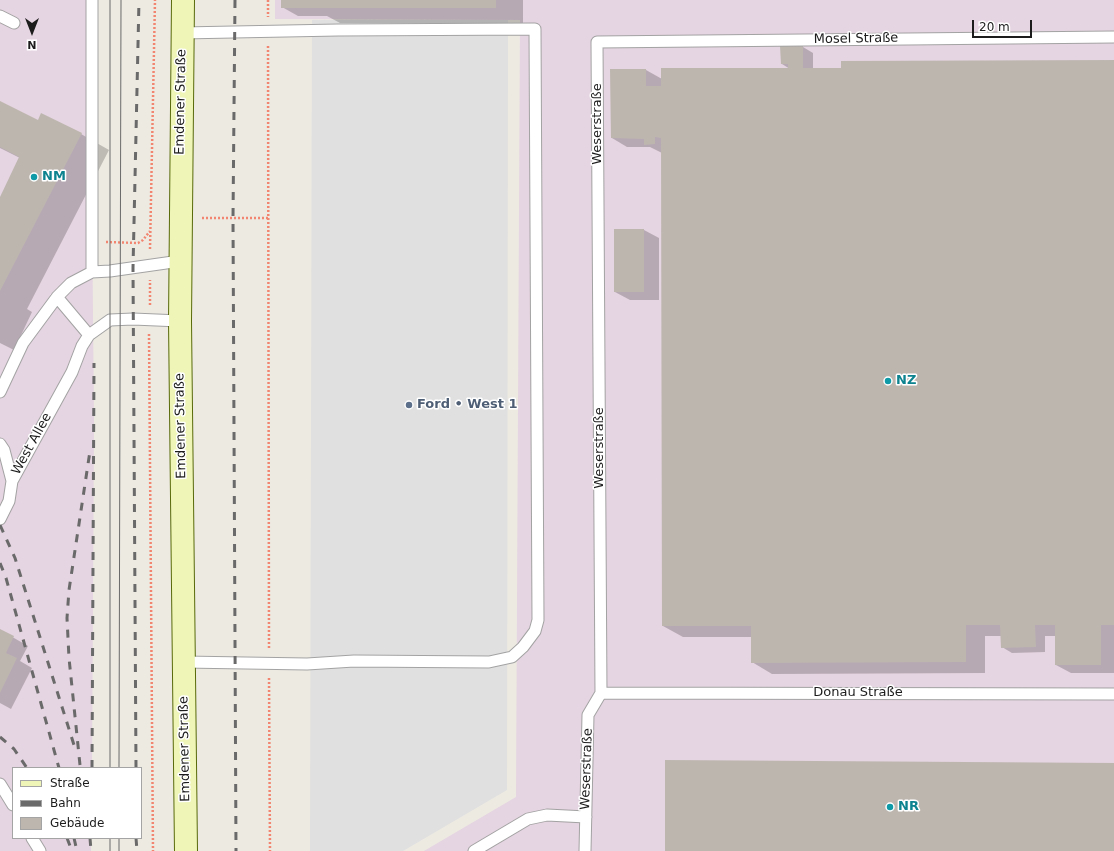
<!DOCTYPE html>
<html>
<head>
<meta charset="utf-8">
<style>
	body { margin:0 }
	#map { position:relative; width:1114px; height:851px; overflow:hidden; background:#edeae2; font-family:"DejaVu Sans",sans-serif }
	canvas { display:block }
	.legend { position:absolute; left:12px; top:767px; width:130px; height:72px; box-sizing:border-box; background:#fff; border:1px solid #a4a4a4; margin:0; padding:5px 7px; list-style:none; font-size:12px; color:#1c1c1c }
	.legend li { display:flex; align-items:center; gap:8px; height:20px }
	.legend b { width:20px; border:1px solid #a4a4a4 }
	.north { position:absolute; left:12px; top:12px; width:40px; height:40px; -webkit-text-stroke:3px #fff; paint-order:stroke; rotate:180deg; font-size:11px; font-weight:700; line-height:16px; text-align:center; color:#1c1c1c }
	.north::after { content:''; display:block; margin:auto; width:14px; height:18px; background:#1c1c1c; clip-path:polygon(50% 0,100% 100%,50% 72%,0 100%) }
	.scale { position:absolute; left:972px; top:20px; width:60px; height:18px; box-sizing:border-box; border:2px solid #1c1c1c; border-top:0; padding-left:5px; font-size:12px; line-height:14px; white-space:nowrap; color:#1c1c1c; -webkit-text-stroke:3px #fff; paint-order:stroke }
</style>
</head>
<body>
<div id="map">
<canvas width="1114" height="851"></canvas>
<ul class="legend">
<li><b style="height:5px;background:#eef5b7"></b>Straße</li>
<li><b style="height:5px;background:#6a6a6a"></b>Bahn</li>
<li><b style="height:11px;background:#bdb6af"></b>Gebäude</li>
</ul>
<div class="north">N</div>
<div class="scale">20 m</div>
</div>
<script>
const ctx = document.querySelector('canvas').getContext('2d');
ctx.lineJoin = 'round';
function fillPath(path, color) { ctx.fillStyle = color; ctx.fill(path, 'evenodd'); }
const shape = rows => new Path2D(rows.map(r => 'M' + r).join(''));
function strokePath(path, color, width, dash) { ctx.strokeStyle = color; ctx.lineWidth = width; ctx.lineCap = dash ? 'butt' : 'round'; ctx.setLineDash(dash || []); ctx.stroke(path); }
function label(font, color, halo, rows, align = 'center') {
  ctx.font = font + ' "DejaVu Sans",sans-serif'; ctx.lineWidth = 3; ctx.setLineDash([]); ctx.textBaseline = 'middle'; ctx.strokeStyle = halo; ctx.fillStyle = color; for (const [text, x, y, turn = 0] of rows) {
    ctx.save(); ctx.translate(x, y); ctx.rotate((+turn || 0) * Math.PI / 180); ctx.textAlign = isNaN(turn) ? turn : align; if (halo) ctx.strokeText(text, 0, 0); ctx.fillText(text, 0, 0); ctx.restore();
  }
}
fillPath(shape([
	[0,0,90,0,94,421,92,768,13,768,13,838,91,838,91,851,0,851],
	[275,0,1114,0,1114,851,424,851,516,797,520,20,275,19]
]), '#e5d4e1');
fillPath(shape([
	[312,20,508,20,507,790,403,851,310,851]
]), '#e0e0e0');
fillPath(shape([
	[282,0,523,0,523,23,340,23,327,16,298,16,282,7],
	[803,47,813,53,813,69,1114,61,1114,673,1071,673,1056,665,1056,636,1045,636,1045,652,1012,653,1002,647,1001,636,985,636,985,673,772,674,752,662,752,637,683,637,663,626,662,153,650,147,627,147,612,138,611,70,646,70,662,79,790,69,782,64],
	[0,102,38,121,81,134,109,150,27,309,32,312,14,350,0,343,0,199,20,158,0,148],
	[644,230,659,238,659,300,630,300,615,292],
	[0,630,28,646,20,661,32,668,11,709,0,703]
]), '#0003');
fillPath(shape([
	[281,0,496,0,496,8,281,8],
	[780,46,803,46,803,68,841,68,841,61,1114,60,1114,625,1101,625,1101,665,1055,665,1055,625,1035,625,1036,647,1001,648,1000,625,966,625,966,662,751,663,751,626,662,626,661,138,655,137,655,144,644,145,644,139,611,138,610,69,646,69,646,86,661,86,661,68,788,68,788,64,781,64],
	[0,101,38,120,41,113,82,133,0,291,0,197,19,157,0,147],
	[614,229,644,229,644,292,614,292],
	[0,629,14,636,6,653,17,658,0,693],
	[665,760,1114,763,1114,851,665,851]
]), '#bdb6af');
const lane = shape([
	[0,16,14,23],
	[182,33,338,30,535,29,538,620,535,631,523,647,512,657,489,662,354,661,307,664,184,662],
	[92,272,92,0],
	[57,297,89,335],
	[0,392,23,343,57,297,71,283,92,272,110,271,180,261],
	[0,444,4,450,12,481],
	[0,519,9,501,12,481,72,372,82,346,89,335,110,320,133,319,180,321],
	[601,693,1114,694],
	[0,784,13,805],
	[32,838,40,851],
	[474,851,528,819,547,815,586,817],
	[585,851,588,715,601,693,597,42,1114,37]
]);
const secondary = shape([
	[183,0,180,321,186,851]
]);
strokePath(lane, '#a3a3a3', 13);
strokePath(secondary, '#596a0b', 24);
strokePath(shape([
	[268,0,268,17],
	[268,46,269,649],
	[202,218,268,218],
	[106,242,138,243,143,240,150,231],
	[150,249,155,0],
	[150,305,150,280],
	[149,334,153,851],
	[269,678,270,851]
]), '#f1856f', 2.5, [2, 2]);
strokePath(lane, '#fff', 11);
strokePath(secondary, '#eef5b7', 22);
strokePath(shape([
	[110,0,110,768],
	[119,768,121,0],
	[110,838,110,851],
	[119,851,119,838]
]), '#6a6a6a', 1);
strokePath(shape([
	[235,0,233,218,236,851],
	[0,525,15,558,74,745],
	[0,563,6,578,59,768],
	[0,737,14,749,27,768],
	[80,765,69,658,67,618,69,590,90,451],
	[92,768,94,363],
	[136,768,133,268,139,0],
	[67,838,72,851],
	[74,838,77,851],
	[90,838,91,851],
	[136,838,137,851]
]), '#6a6a6a', 3, [8, 8]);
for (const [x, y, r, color] of [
	[34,177,4,"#0f9aa8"],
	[888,381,4,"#0f9aa8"],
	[409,405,4,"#5c6f8a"],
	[890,807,4,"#0f9aa8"]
]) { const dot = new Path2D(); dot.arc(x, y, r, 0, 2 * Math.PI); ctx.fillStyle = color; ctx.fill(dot); strokePath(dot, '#fff', 1.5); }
label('13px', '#1c1c1c', '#fff', [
	["Mosel Straße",856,39,-1],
	["Emdener Straße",181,102,-89],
	["Weserstraße",598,124,-90],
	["Emdener Straße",181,426,-91],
	["West Allee",32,444,-61],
	["Weserstraße",600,448,-90],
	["Donau Straße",858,693],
	["Emdener Straße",185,749,-91],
	["Weserstraße",587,769,-88]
]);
label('bold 13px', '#0d838f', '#fff', [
	["NM",42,177],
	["NZ",896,381],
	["NR",898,807]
], 'left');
label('bold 13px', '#4e5e75', '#fff', [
	["Ford • West 1",417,405]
], 'left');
</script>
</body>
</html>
